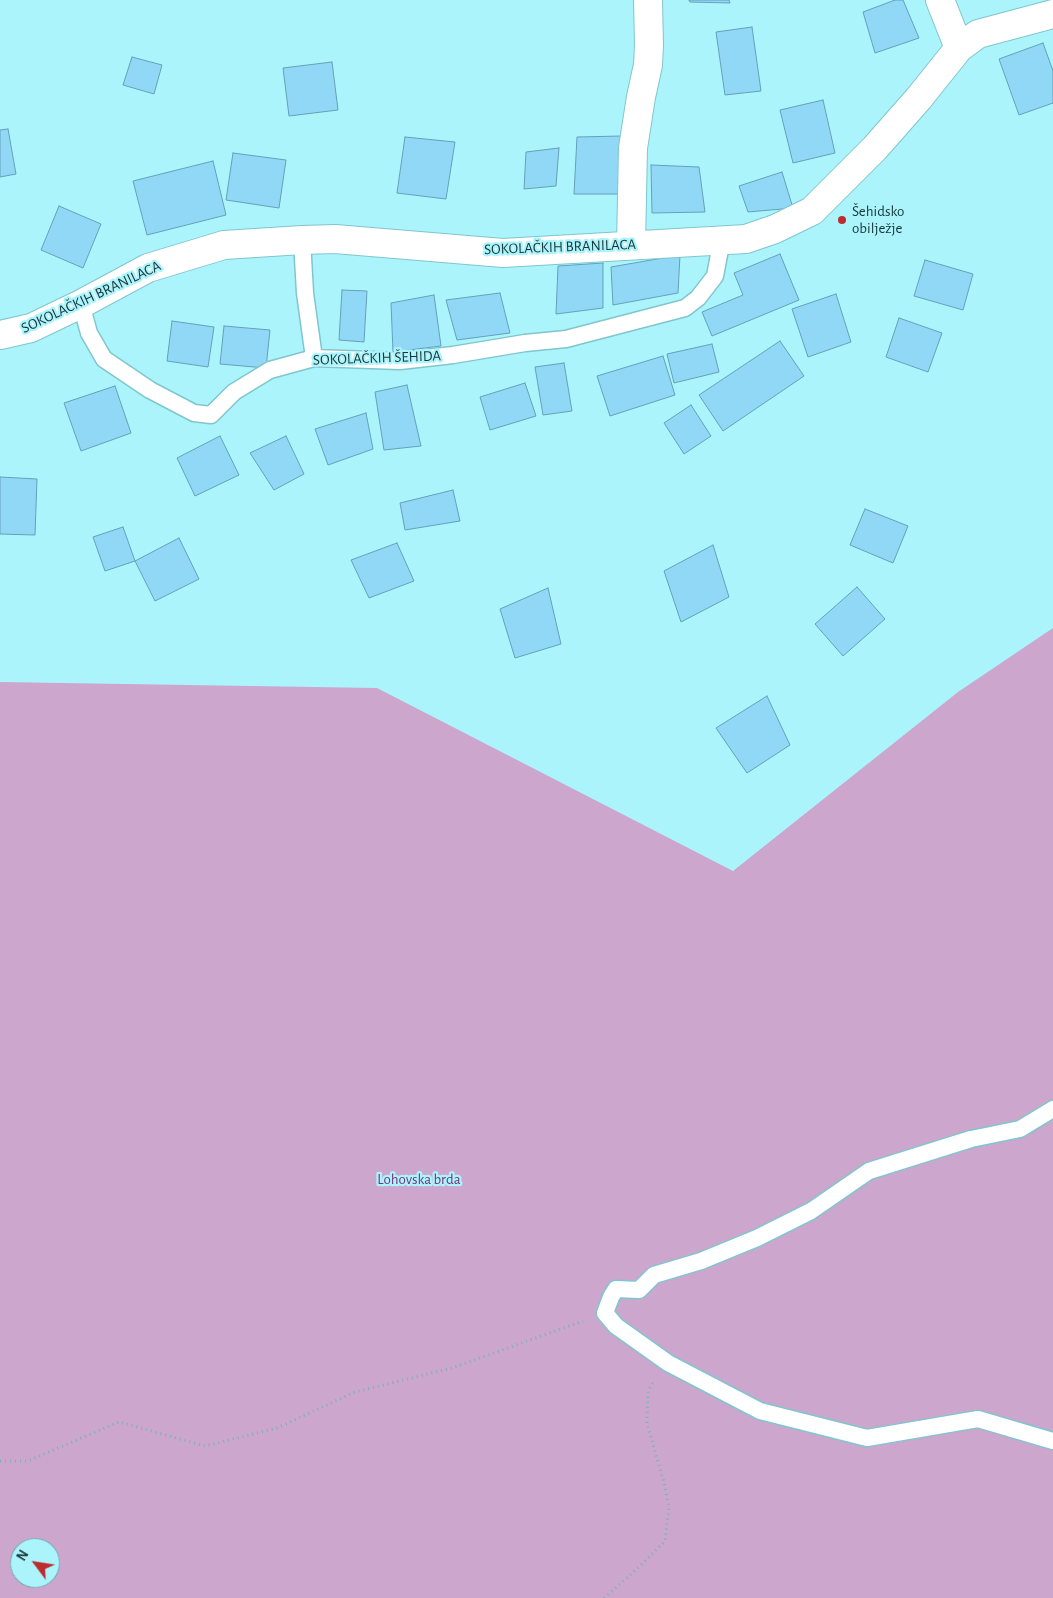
<!DOCTYPE html>
<html>
<head>
<meta charset="utf-8">
<style>
	body { margin:0 }
	#map { position:relative; width:1053px; height:1598px; overflow:hidden; background:#acf4fc; font-family:"Alegreya Sans",sans-serif }
	canvas { display:block }
	.north { position:absolute; left:10px; top:1538px; width:50px; height:50px; box-sizing:border-box; background:#acf4fc; border:1px solid #71a8ae; border-radius:50%; rotate:301deg; font-size:14px; font-weight:700; line-height:20px; text-align:center; color:#183639 }
	.north::after { content:''; display:block; margin:auto; width:18px; height:22px; background:#bd2d2f; clip-path:polygon(50% 0,100% 100%,50% 72%,0 100%) }
</style>
</head>
<body>
<div id="map">
<canvas width="1053" height="1598"></canvas>
<div class="north">N</div>
</div>
<script>
const ctx = document.querySelector('canvas').getContext('2d');
ctx.lineJoin = 'round';
function fillPath(path, color) { ctx.fillStyle = color; ctx.fill(path, 'evenodd'); }
const shape = rows => new Path2D(rows.map(r => 'M' + r).join(''));
function strokePath(path, color, width, dash) { ctx.strokeStyle = color; ctx.lineWidth = width; ctx.lineCap = dash ? 'butt' : 'round'; ctx.setLineDash(dash || []); ctx.stroke(path); }
function label(font, color, halo, rows, align = 'center') {
  ctx.font = font + ' "Alegreya Sans",sans-serif'; ctx.lineWidth = 4.5; ctx.setLineDash([]); ctx.textBaseline = 'middle'; ctx.strokeStyle = halo; ctx.fillStyle = color; for (const [text, x, y, turn = 0] of rows) {
    ctx.save(); ctx.translate(x, y); ctx.rotate((+turn || 0) * Math.PI / 180); ctx.textAlign = isNaN(turn) ? turn : align; if (halo) ctx.strokeText(text, 0, 0); ctx.fillText(text, 0, 0); ctx.restore();
  }
}
fillPath(shape([
	[1053,628,1053,1598,0,1598,0,682,377,688,733,871,958,692],
	[20,1548,50,1548,50,1578,20,1578]
]), '#cca6cd');
const building = shape([
	[689,0,729,0,730,3,690,2,689,0],
	[895,0,903,0,919,38,875,53,863,12,895,0],
	[752,27,761,91,725,95,716,32,752,27],
	[1043,43,1053,71,1053,103,1019,115,999,59,1043,43],
	[132,57,162,65,154,94,123,85,132,57],
	[332,62,338,110,289,116,283,68,332,62],
	[823,100,835,153,793,163,780,110,823,100],
	[8,129,16,174,0,177,0,130,8,129],
	[622,136,622,194,574,194,577,137,622,136],
	[405,137,455,142,446,199,397,193,405,137],
	[559,148,556,186,524,189,526,152,559,148],
	[233,153,286,160,279,208,226,200,233,153],
	[213,161,226,215,147,235,133,181,213,161],
	[651,165,699,167,705,212,652,213,651,165],
	[782,172,793,208,748,212,739,186,782,172],
	[59,206,101,224,83,268,41,250,59,206],
	[780,254,799,300,712,336,702,312,743,295,734,273,780,254],
	[680,255,678,293,613,305,611,267,680,255],
	[925,260,973,274,963,310,914,296,925,260],
	[603,263,603,308,556,314,558,266,603,263],
	[342,290,367,291,364,342,339,340,342,290],
	[500,293,510,333,457,340,446,300,500,293],
	[836,294,851,342,808,357,792,309,836,294],
	[434,295,441,346,393,352,391,303,434,295],
	[899,318,942,333,928,372,886,357,899,318],
	[172,321,214,327,208,367,167,361,172,321],
	[224,326,270,330,266,368,220,364,224,326],
	[780,341,804,376,723,431,699,395,780,341],
	[712,344,719,372,674,383,667,354,712,344],
	[663,356,675,395,610,416,597,376,663,356],
	[564,363,572,411,543,415,535,367,564,363],
	[525,383,536,416,490,430,480,397,525,383],
	[407,385,421,446,384,450,375,392,407,385],
	[115,386,131,433,81,451,64,403,115,386],
	[691,405,711,436,684,454,664,423,691,405],
	[366,413,373,449,328,465,315,429,366,413],
	[220,436,239,475,195,496,177,458,220,436],
	[286,436,304,474,274,490,250,453,286,436],
	[0,477,37,479,35,535,0,534,0,477],
	[453,490,460,521,405,530,400,503,453,490],
	[865,509,908,526,893,563,850,545,865,509],
	[123,527,135,561,105,571,93,537,123,527],
	[179,538,199,579,155,601,135,561,179,538],
	[397,543,414,581,369,598,351,560,397,543],
	[713,545,729,597,681,622,664,571,713,545],
	[857,587,885,619,843,656,815,624,857,587],
	[548,588,561,644,515,658,500,609,548,588],
	[767,696,790,745,747,773,716,728,767,696]
]);
fillPath(building, '#90d8f6');
strokePath(building, '#64a0b8', 1);
const service = shape([
	[302,240,305,293,314,358],
	[81,304,89,333,104,359,150,390,194,413,211,415,234,392,270,370,314,358,400,361,453,355,525,343,566,339,685,308,698,298,715,276,722,239],
	[1053,1109,1020,1129,971,1139,869,1171,811,1211,757,1238,701,1261,654,1275,639,1290,616,1289,611,1297,605,1313,616,1326,668,1363,760,1411,867,1438,978,1419,1053,1441]
]);
const minor = shape([
	[940,0,959,48],
	[631,245,633,148,641,97,648,65,649,45,648,0],
	[0,335,31,328,81,304,148,268,224,245,302,240,335,239,503,253,746,239,775,229,812,211,875,148,919,98,959,48,978,34,1053,14]
]);
strokePath(service, '#7fc6ce', 19);
strokePath(minor, '#7fc6ce', 30);
strokePath(shape([
	[0,1461,28,1461,119,1422,205,1446,277,1428,355,1392,452,1368,583,1321],
	[604,1598,639,1567,665,1541,669,1507,663,1479,647,1424,648,1391,654,1381]
]), '#79b3b9', 3, [1, 4]);
strokePath(service, '#fff', 16);
strokePath(minor, '#fff', 28);
for (const [x, y, r, color] of [
	[842,220,5,"#bd2d2f"]
]) { const dot = new Path2D(); dot.arc(x, y, r, 0, 2 * Math.PI); ctx.fillStyle = color; ctx.fill(dot); strokePath(dot, '#acf4fc', 2); }
label('15px', '#183639', '#acf4fc', [
	["Šehidsko",852,211],
	["obilježje",852,228]
], 'left');
label('15px', '#183639', '#acf4fc', [
	["SOKOLAČKIH BRANILACA",560,247,-2],
	["SOKOLAČKIH BRANILACA",91,297,-25],
	["SOKOLAČKIH ŠEHIDA",377,358,-2]
]);
label('15px', '#77337b', '#acf4fc', [
	["Lohovska brda",419,1179]
]);
</script>
</body>
</html>
